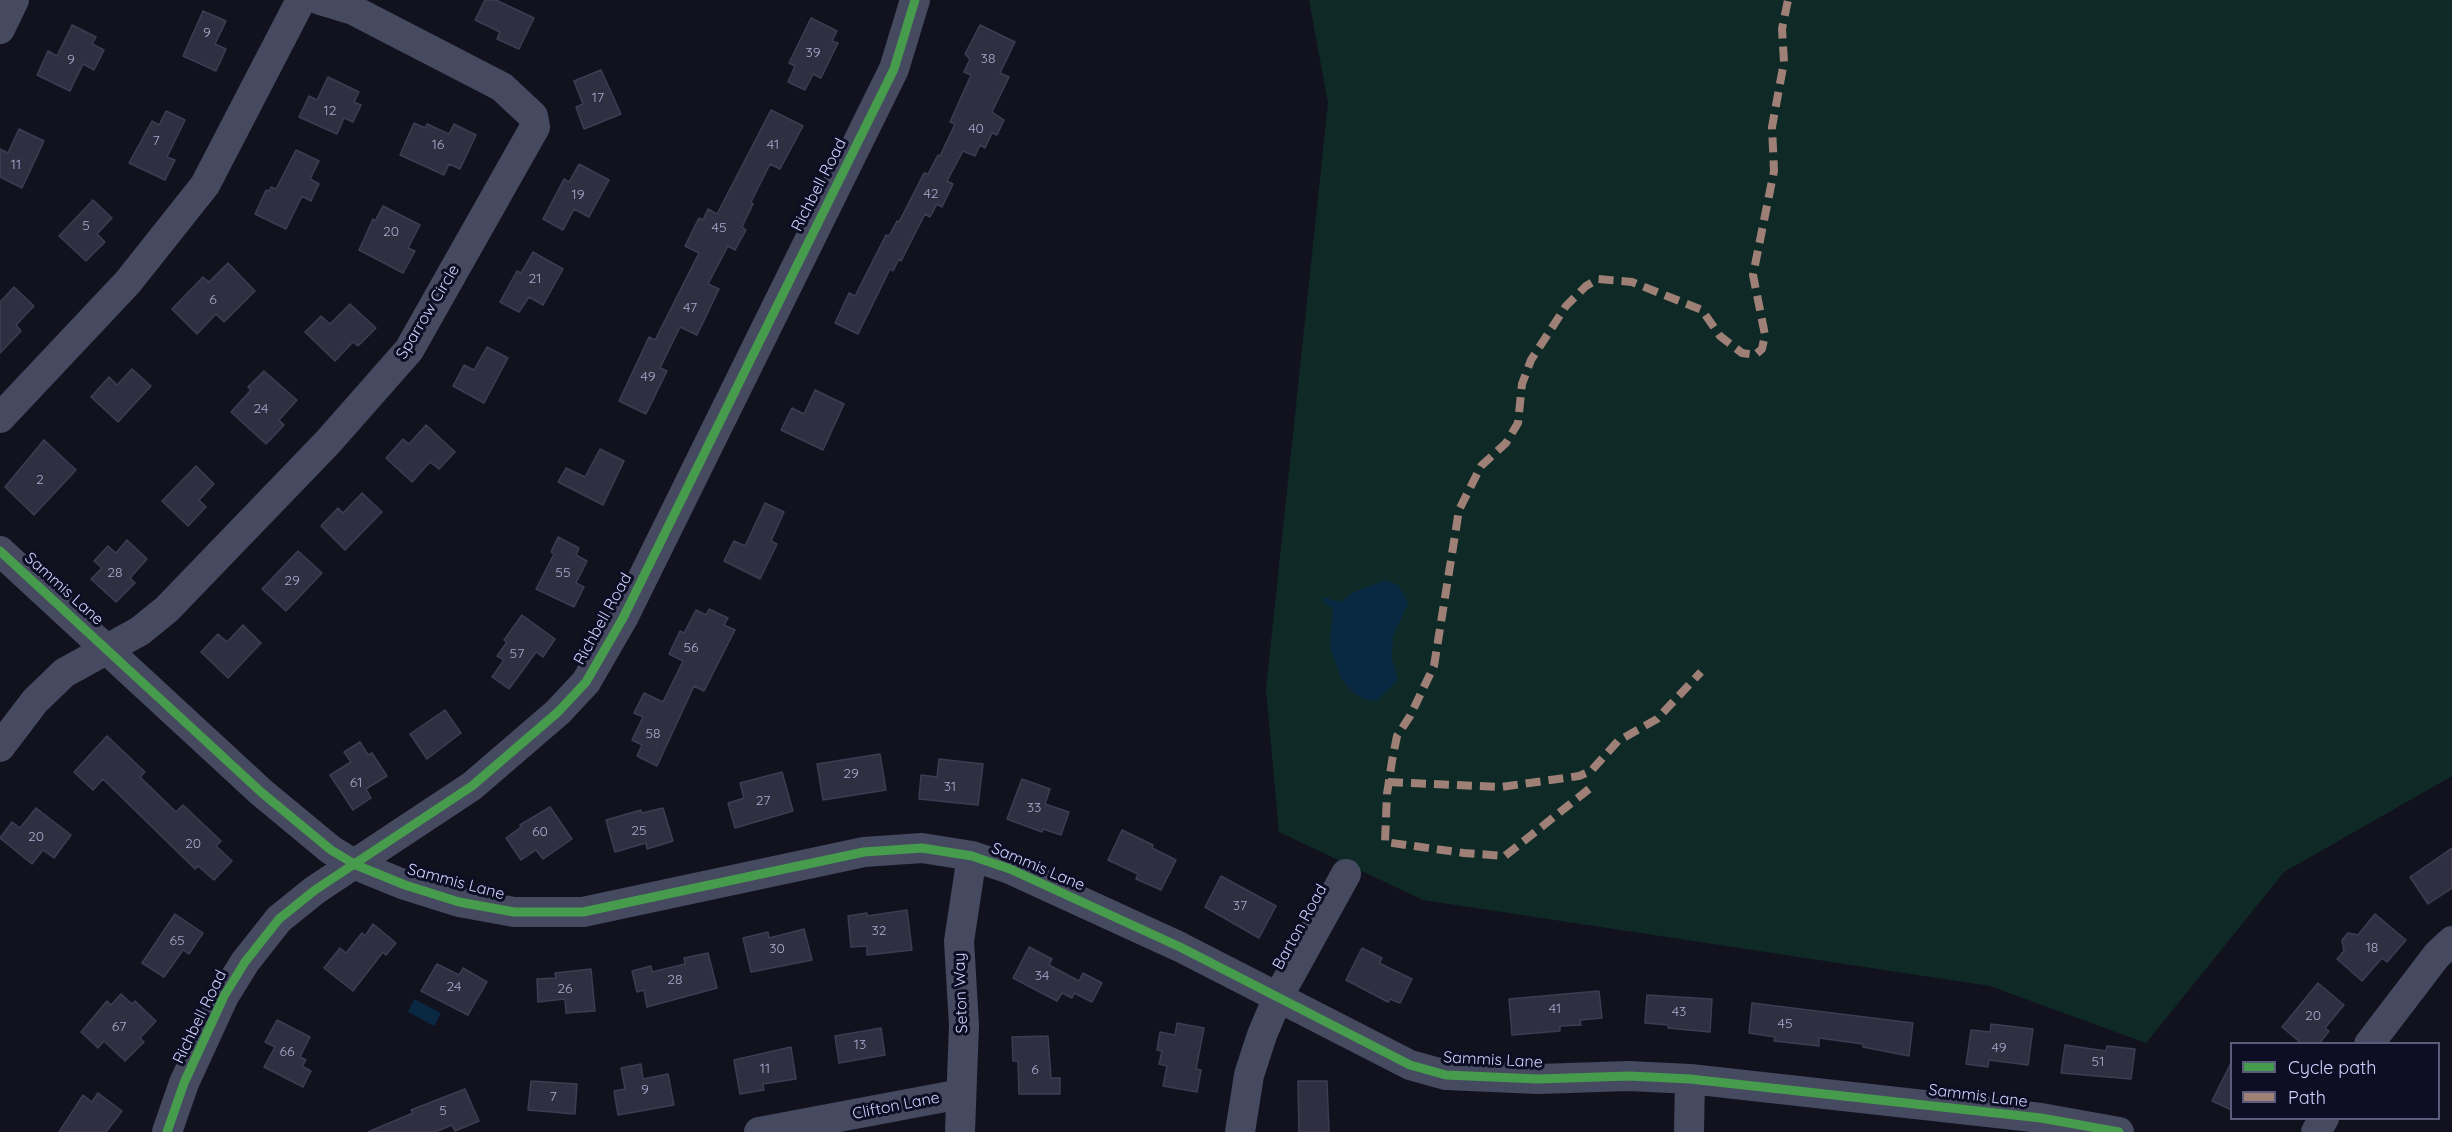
<!DOCTYPE html>
<html>
<head>
<meta charset="utf-8">
<style>
	body { margin:0 }
	#map { position:relative; width:2452px; height:1132px; overflow:hidden; background:#12121f; font-family:Quicksand,sans-serif }
	canvas { display:block }
	.legend { position:absolute; left:2230px; top:1042px; width:210px; height:78px; box-sizing:border-box; background:#0d0d24; border:2px solid #5b5c7c; margin:0; padding:8px 10px; list-style:none; font-size:18px; color:#d0d3ff }
	.legend li { display:flex; align-items:center; gap:12px; height:30px }
	.legend b { width:30px; border:2px solid #5b5c7c }
</style>
</head>
<body>
<div id="map">
<canvas width="2452" height="1132"></canvas>
<ul class="legend">
<li><b style="height:8px;background:#469c4c"></b>Cycle path</li>
<li><b style="height:8px;background:#9e8076"></b>Path</li>
</ul>
</div>
<script>
const ctx = document.querySelector('canvas').getContext('2d');
ctx.lineJoin = 'round';
function fillPath(path, color) { ctx.fillStyle = color; ctx.fill(path, 'evenodd'); }
const shape = rows => new Path2D(rows.map(r => 'M' + r).join(''));
function strokePath(path, color, width, dash) { ctx.strokeStyle = color; ctx.lineWidth = width; ctx.lineCap = dash ? 'butt' : 'round'; ctx.setLineDash(dash || []); ctx.stroke(path); }
function label(font, color, halo, rows, align = 'center') {
  ctx.font = font + ' Quicksand,sans-serif'; ctx.lineWidth = 6; ctx.setLineDash([]); ctx.textBaseline = 'middle'; ctx.strokeStyle = halo; ctx.fillStyle = color; for (const [text, x, y, turn = 0] of rows) {
    ctx.save(); ctx.translate(x, y); ctx.rotate((+turn || 0) * Math.PI / 180); ctx.textAlign = isNaN(turn) ? turn : align; if (halo) ctx.strokeText(text, 0, 0); ctx.fillText(text, 0, 0); ctx.restore();
  }
}
fillPath(shape([
	[1309,0,2452,0,2452,776,2284,872,2146,1043,1990,986,1423,900,1279,832,1266,689,1328,103]
]), '#0f2a26');
fillPath(shape([
	[1386,580,1398,585,1408,603,1393,636,1392,659,1398,680,1376,701,1364,699,1350,690,1341,678,1330,647,1333,609,1323,601,1323,597,1340,602,1356,591],
	[414,999,441,1013,434,1026,408,1012]
]), '#092943');
const building = shape([
	[485,0,496,0,534,18,519,49,497,39,500,32,475,20,485,0],
	[203,11,226,21,215,44,226,49,216,71,183,56,203,11],
	[811,18,837,31,832,41,838,43,821,78,813,74,805,90,788,82,795,66,789,63,811,18],
	[72,25,96,37,92,44,104,50,94,70,83,64,70,91,37,75,48,51,57,56,72,25],
	[980,25,1015,42,1000,73,1009,77,992,112,1004,120,997,135,992,133,985,148,980,145,975,156,963,151,947,181,953,184,942,207,937,204,930,217,925,214,901,261,899,259,893,271,890,269,858,334,835,323,849,293,855,296,886,235,889,236,897,221,899,222,924,173,928,174,938,155,940,156,955,124,950,122,971,75,964,72,970,59,965,54,980,25],
	[601,70,621,114,584,129,576,107,583,104,574,81,601,70],
	[328,77,359,92,354,102,361,105,353,122,344,118,337,134,299,117,309,96,317,100,328,77],
	[771,110,803,126,780,169,770,164,751,202,753,204,742,227,746,230,735,250,728,246,708,284,719,289,697,335,680,327,660,368,667,371,646,414,619,401,649,337,655,340,699,253,685,246,699,218,703,220,708,209,717,214,771,110],
	[166,111,185,120,167,157,175,160,165,180,129,163,152,121,159,125,166,111],
	[414,123,425,128,427,124,449,134,454,124,476,135,460,169,449,164,444,175,400,155,414,123],
	[19,129,44,141,22,188,0,177,0,149,8,153,19,129],
	[296,150,319,161,310,179,319,184,311,201,302,196,286,229,255,214,266,190,269,191,271,187,276,189,296,150],
	[579,164,609,180,589,217,574,209,563,230,543,219,564,179,569,182,579,164],
	[93,200,112,218,97,234,105,242,86,261,59,236,93,200],
	[383,206,420,225,408,248,415,251,403,273,359,250,373,219,375,221,383,206],
	[533,252,563,269,543,305,529,297,519,312,500,302,517,271,521,273,533,252],
	[228,263,255,291,224,322,216,314,197,334,172,309,203,277,209,282,228,263],
	[14,287,34,306,16,325,21,331,0,353,0,302,14,287],
	[350,304,376,328,358,346,353,342,335,361,305,332,321,316,330,324,350,304],
	[487,347,508,358,484,403,453,386,464,365,474,370,487,347],
	[132,369,151,386,118,422,91,397,109,377,117,385,132,369],
	[264,371,297,400,279,420,284,425,266,444,231,412,251,390,248,387,264,371],
	[815,390,844,404,823,450,781,430,792,408,804,414,815,390],
	[426,425,455,452,439,469,430,462,412,482,386,458,403,439,409,444,426,425],
	[44,440,76,470,34,515,5,487,44,440],
	[600,449,624,461,603,505,558,482,566,468,585,477,600,449],
	[196,466,214,484,199,500,206,507,188,526,162,501,196,466],
	[362,493,382,512,345,550,321,526,338,508,343,513,362,493],
	[765,503,784,512,771,541,777,544,760,579,724,561,734,541,745,546,765,503],
	[558,537,579,548,576,555,587,561,576,583,584,587,574,607,536,589,554,554,551,552,558,537],
	[127,540,147,559,130,578,135,583,116,602,91,579,102,568,94,561,108,546,116,553,127,540],
	[298,551,322,573,286,611,262,589,298,551],
	[709,609,728,618,724,625,735,630,704,691,694,686,657,766,637,756,642,745,632,740,643,717,634,713,644,693,663,702,683,661,669,654,680,631,684,633,696,610,706,615,709,609],
	[522,615,555,639,543,657,536,652,509,689,492,677,504,660,497,656,507,642,504,640,522,615],
	[243,625,261,643,228,678,201,652,218,634,227,642,243,625],
	[445,710,461,733,427,759,410,734,445,710],
	[107,736,145,772,140,777,176,812,183,805,221,841,216,846,232,861,214,880,198,866,195,869,103,779,93,790,74,772,107,736],
	[360,742,368,755,372,753,387,776,366,789,371,798,353,810,330,775,351,762,344,752,360,742],
	[880,754,886,790,823,800,817,764,880,754],
	[939,759,983,764,978,805,919,799,921,775,937,777,939,759],
	[782,772,793,811,735,828,728,803,744,798,740,783,782,772],
	[1022,779,1050,789,1045,804,1069,812,1061,835,1043,829,1042,832,1007,819,1022,779],
	[550,807,572,839,543,859,536,850,521,860,506,838,521,827,520,825,550,807],
	[36,808,71,835,54,858,43,850,32,864,0,838,12,822,20,828,36,808],
	[663,808,673,841,647,849,646,843,615,852,606,820,641,810,642,813,663,808],
	[1122,830,1153,845,1152,848,1176,860,1161,890,1136,879,1138,874,1108,860,1122,830],
	[2452,848,2452,888,2428,904,2410,877,2452,848],
	[1221,876,1276,906,1259,938,1205,907,1221,876],
	[907,910,912,950,867,955,867,946,851,947,848,916,867,913,867,916,907,910],
	[175,914,203,933,189,954,183,950,164,977,142,963,175,914],
	[2375,914,2406,940,2387,962,2382,958,2362,981,2337,959,2344,951,2342,940,2348,933,2358,935,2375,914],
	[373,924,396,943,386,955,383,952,353,991,324,968,340,948,346,953,362,933,365,936,373,924],
	[804,929,812,960,751,972,743,938,768,932,769,938,804,929],
	[1029,947,1052,959,1049,965,1079,981,1083,973,1102,983,1092,1002,1074,993,1072,998,1062,993,1057,1001,1013,978,1029,947],
	[1362,948,1382,958,1379,963,1412,979,1400,1003,1390,999,1388,1002,1346,980,1362,948],
	[708,953,717,988,647,1007,644,990,637,992,632,971,651,966,652,972,685,964,684,958,708,953],
	[437,964,459,975,463,968,487,982,468,1015,421,991,437,964],
	[591,969,595,1011,566,1013,565,999,538,1002,537,979,556,978,555,973,591,969],
	[2318,983,2344,1005,2325,1028,2329,1031,2319,1044,2302,1044,2282,1027,2318,983],
	[1599,991,1602,1018,1580,1020,1581,1025,1560,1026,1560,1031,1512,1035,1509,999,1599,991],
	[121,994,132,1004,135,1001,156,1021,140,1038,144,1042,125,1061,104,1041,98,1048,81,1032,107,1001,111,1005,121,994],
	[1647,995,1712,999,1710,1032,1668,1028,1668,1025,1645,1023,1647,995],
	[1752,1003,1913,1023,1909,1056,1863,1047,1863,1044,1819,1038,1819,1046,1774,1041,1775,1037,1749,1033,1752,1003],
	[277,1020,310,1037,300,1057,306,1060,302,1066,311,1071,303,1087,264,1067,275,1047,265,1042,277,1020],
	[1177,1023,1204,1028,1196,1069,1201,1070,1197,1092,1163,1086,1167,1066,1159,1064,1162,1051,1157,1050,1160,1032,1175,1035,1177,1023],
	[1991,1024,2033,1029,2028,1065,1989,1060,1988,1067,1966,1064,1971,1030,1990,1032,1991,1024],
	[881,1028,885,1055,839,1063,835,1036,881,1028],
	[1048,1036,1051,1078,1060,1078,1060,1094,1019,1094,1018,1061,1013,1061,1012,1037,1048,1036],
	[2065,1045,2106,1051,2107,1046,2135,1049,2131,1079,2061,1073,2065,1045],
	[791,1047,796,1079,763,1084,764,1090,740,1094,734,1060,791,1047],
	[2232,1061,2232,1110,2212,1101,2232,1061],
	[641,1064,643,1079,668,1074,674,1105,618,1115,614,1091,625,1089,621,1068,641,1064],
	[531,1081,577,1084,575,1114,528,1110,531,1081],
	[1298,1081,1327,1081,1329,1132,1299,1132,1298,1081],
	[465,1089,479,1121,455,1131,452,1125,435,1132,368,1132,413,1113,411,1110,465,1089],
	[98,1093,122,1111,106,1132,59,1132,83,1095,92,1102,98,1093]
]);
fillPath(building, '#302f41');
strokePath(building, '#3c3d53', 1.5);
strokePath(shape([
	[0,29,14,0],
	[0,418,128,282,205,185,301,0],
	[0,551,261,792,331,850,356,865,405,885,459,902,514,912,583,912,864,852,922,848,972,856,1010,869,1180,947,1410,1065,1446,1075,1538,1079,1629,1076,1690,1079,2041,1118,2119,1132],
	[0,747,35,701,64,673,140,631,167,609,328,442,409,350,535,127,533,116,502,87,353,10,320,0],
	[2369,1044,2437,955,2452,941],
	[167,1132,184,1083,224,996,245,962,279,919,315,890,472,786,558,712,586,682,623,618,894,69,915,0],
	[759,1132,961,1094],
	[960,1132,964,1025,959,941,972,856],
	[1240,1132,1249,1075,1262,1035,1278,997,1346,874],
	[1689,1132,1690,1079],
	[2316,1132,2324,1118]
]), '#464a60', 30);
strokePath(shape([
	[1388,782,1501,787,1579,776,1591,771,1618,741,1657,719,1701,672],
	[1589,789,1505,856,1464,853,1385,842,1387,794,1392,761,1397,736,1410,716,1434,666,1459,510,1481,466,1506,443,1518,423,1522,384,1531,360,1566,306,1586,286,1598,279,1632,282,1702,310,1720,336,1742,353,1755,355,1762,349,1765,335,1753,275,1774,171,1772,127,1784,62,1782,29,1788,0]
]), '#9e8076', 8, [15, 8]);
strokePath(shape([
	[0,551,261,792,331,850,356,865,405,885,459,902,514,912,583,912,864,852,922,848,972,856,1010,869,1180,947,1410,1065,1446,1075,1538,1079,1629,1076,1690,1079,2041,1118,2119,1132],
	[167,1132,184,1083,224,996,245,962,279,919,315,890,472,786,558,712,586,682,623,618,894,69,915,0]
]), '#469c4c', 9);
label('14px', '#a8aad0', null, [
	["9",207,33],
	["39",813,53],
	["38",988,59],
	["9",71,60],
	["17",598,98],
	["12",330,111],
	["40",976,129],
	["7",156,141],
	["16",438,145],
	["41",773,145],
	["11",16,165],
	["42",931,194],
	["19",578,195],
	["5",86,226],
	["45",719,228],
	["20",391,232],
	["21",535,279],
	["6",213,300],
	["47",690,308],
	["49",648,377],
	["24",261,409],
	["2",40,480],
	["28",115,573],
	["55",563,573],
	["29",292,581],
	["56",691,648],
	["57",517,654],
	["58",653,734],
	["29",851,774],
	["61",356,783],
	["31",950,787],
	["27",763,801],
	["33",1034,808],
	["25",639,831],
	["60",540,832],
	["20",36,837],
	["20",193,844],
	["37",1240,906],
	["32",879,931],
	["65",177,941],
	["18",2372,948],
	["30",777,949],
	["34",1042,976],
	["28",675,980],
	["24",454,987],
	["26",565,989],
	["41",1555,1009],
	["43",1679,1012],
	["20",2313,1016],
	["45",1785,1024],
	["67",119,1027],
	["13",860,1045],
	["49",1999,1048],
	["66",287,1052],
	["51",2098,1062],
	["11",765,1069],
	["6",1035,1070],
	["9",645,1090],
	["7",553,1097],
	["5",443,1111]
]);
label('16px', '#d0d3ff', '#0d0d24', [
	["Richbell Road",819,185,-63],
	["Sparrow Circle",428,312,-59],
	["Sammis Lane",64,589,42],
	["Richbell Road",603,619,-61],
	["Sammis Lane",1038,867,23],
	["Sammis Lane",456,882,15],
	["Barton Road",1300,927,-61],
	["Seton Way",961,993,-92],
	["Richbell Road",200,1017,-64],
	["Sammis Lane",1493,1060,3],
	["Sammis Lane",1978,1096,7],
	["Clifton Lane",896,1106,-11]
]);
</script>
</body>
</html>
